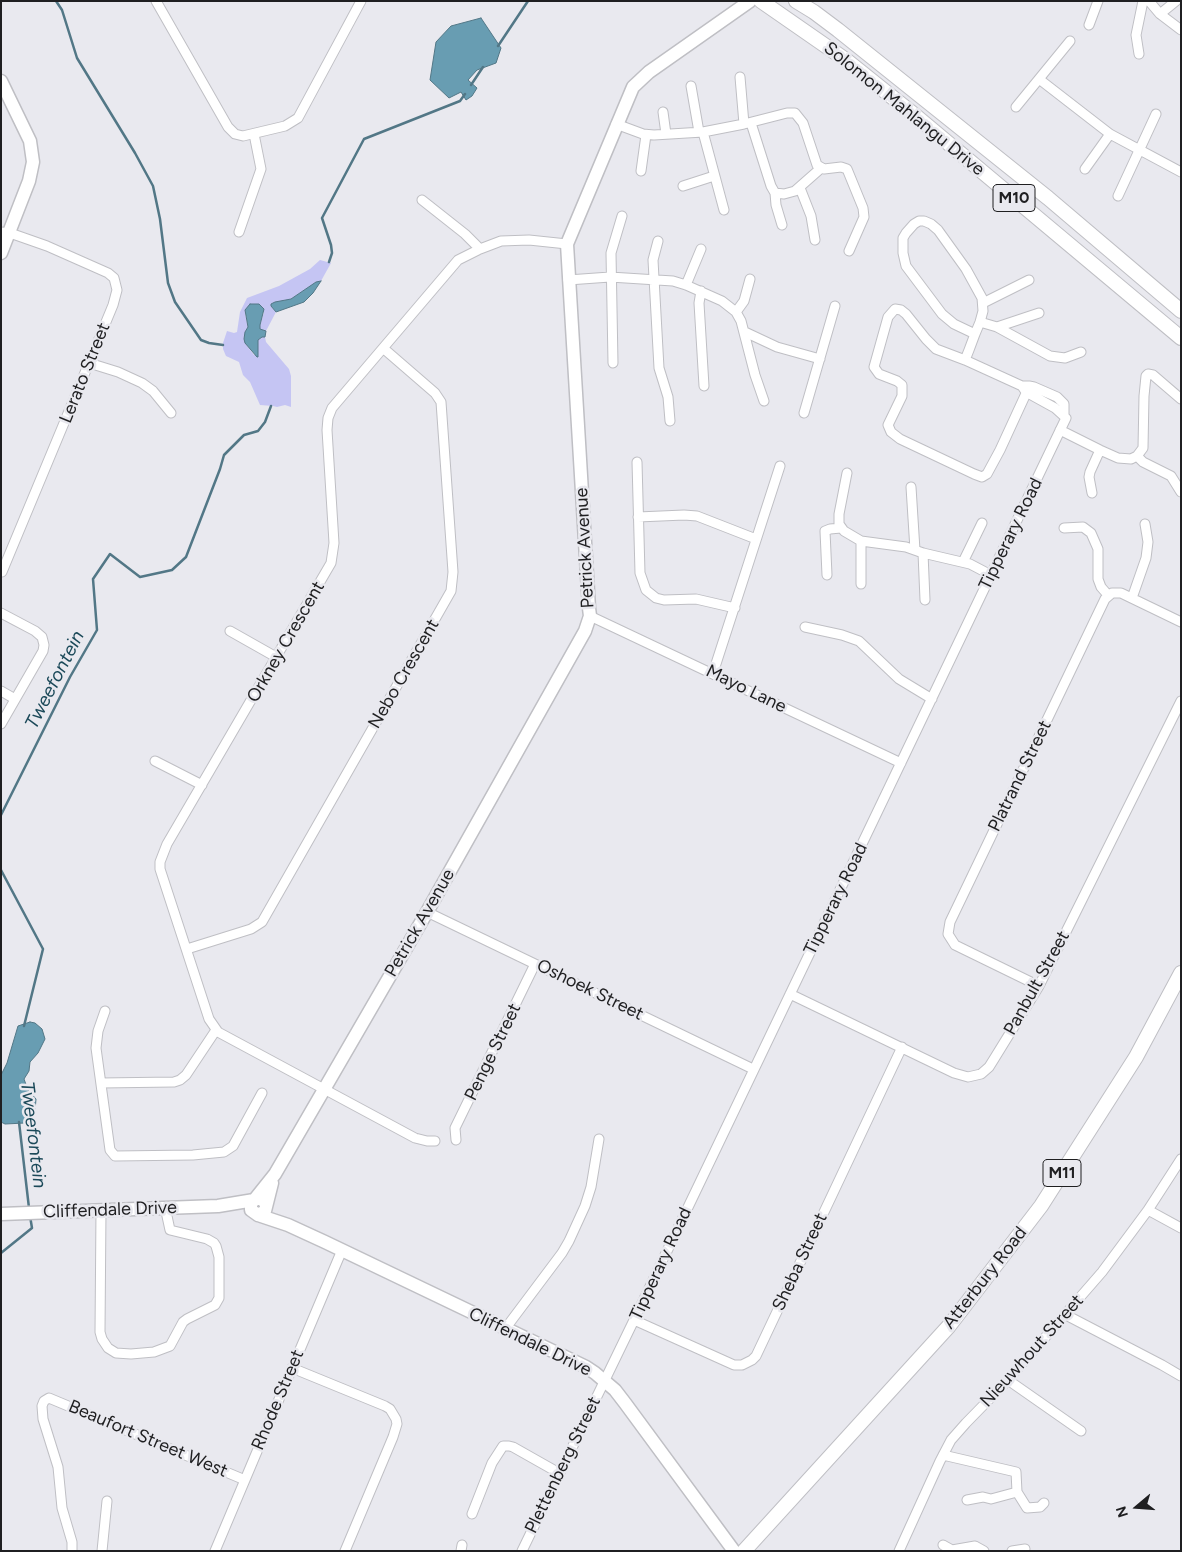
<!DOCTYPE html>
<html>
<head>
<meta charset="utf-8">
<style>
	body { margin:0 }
	#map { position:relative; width:1182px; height:1552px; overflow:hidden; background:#e9e9ef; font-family:Figtree,sans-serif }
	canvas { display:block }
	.frame { position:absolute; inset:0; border:2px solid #1f1f21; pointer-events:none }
	.north { position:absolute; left:1112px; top:1482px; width:50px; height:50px; -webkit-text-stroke:4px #e9e9ef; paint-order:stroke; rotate:252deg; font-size:14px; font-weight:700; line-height:20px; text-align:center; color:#1f1f21 }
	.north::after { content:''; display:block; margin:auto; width:18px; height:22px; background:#1f1f21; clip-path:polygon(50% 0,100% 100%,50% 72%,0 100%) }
</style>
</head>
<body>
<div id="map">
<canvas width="1182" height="1552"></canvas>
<div class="frame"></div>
<div class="north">N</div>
</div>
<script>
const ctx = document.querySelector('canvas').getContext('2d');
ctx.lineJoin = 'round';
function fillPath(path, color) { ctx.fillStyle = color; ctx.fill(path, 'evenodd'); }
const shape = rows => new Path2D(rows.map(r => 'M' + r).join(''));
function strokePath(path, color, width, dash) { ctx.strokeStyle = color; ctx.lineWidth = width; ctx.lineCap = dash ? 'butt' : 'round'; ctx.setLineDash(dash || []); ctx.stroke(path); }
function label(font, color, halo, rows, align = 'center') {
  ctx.font = font + ' Figtree,sans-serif'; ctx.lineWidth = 5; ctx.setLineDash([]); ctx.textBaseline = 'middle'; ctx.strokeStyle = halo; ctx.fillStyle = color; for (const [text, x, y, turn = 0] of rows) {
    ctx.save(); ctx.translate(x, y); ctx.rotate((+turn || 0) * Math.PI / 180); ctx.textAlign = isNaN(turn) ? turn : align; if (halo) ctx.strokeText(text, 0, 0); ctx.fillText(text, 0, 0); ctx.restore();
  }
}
fillPath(shape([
	[320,260,331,263,321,281,316,282,291,299,271,304,271,306,276,312,266,331,260,329,260,325,264,312,245,313,248,327,245,332,245,343,254,355,258,355,258,340,262,337,265,337,266,342,289,369,291,376,291,407,285,405,277,407,273,406,260,405,250,382,243,375,239,362,226,356,223,349,223,343,227,331,234,333,237,332,240,312,247,298,279,286,310,269]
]), '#c5c5f3');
const water = shape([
	[481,18,501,48,496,63,477,70,468,80,477,88,472,96,466,100,461,92,449,98,430,80,436,42,451,26,481,18],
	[321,281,313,293,304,302,276,312,271,306,271,304,275,302,291,299,316,282,321,281],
	[250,304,259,304,264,309,260,325,260,329,266,331,265,337,262,337,258,340,258,357,257,357,245,343,244,339,245,332,248,327,245,310,250,304],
	[30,1022,35,1023,42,1029,45,1039,38,1053,30,1062,29,1071,24,1079,28,1090,36,1099,35,1111,25,1123,5,1124,1,1122,1,1075,7,1063,18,1026,30,1022]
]);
fillPath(water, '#689db2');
strokePath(water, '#527786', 1);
strokePath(shape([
	[56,1,62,10,77,58,135,153,153,186,160,219,168,283,175,302,201,340,209,343,223,345],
	[498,46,528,1],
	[471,85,483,67],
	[329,262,332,253,331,245,322,218,364,139,460,101,465,94],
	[1,815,70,677,97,630,93,579,110,554,140,577,172,570,186,557,220,469,224,455,244,435,258,431,265,422,271,406],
	[1,870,43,949,24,1026],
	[19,1122,29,1208],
	[1,1253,32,1228,30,1216]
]), '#527786', 2.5);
const street = shape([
	[156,1,228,127,235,134,243,136,285,126,298,118,361,1],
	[1149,1,1160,14,1181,30],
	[1160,14,1176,1],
	[1089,25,1098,1],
	[1139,54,1136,35,1143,1],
	[740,77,744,124],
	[1039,79,1110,134,1181,172],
	[691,86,699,132],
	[1016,107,1070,41],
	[663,112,666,134],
	[751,123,771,186,775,193,784,194,795,191,820,169],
	[616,124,643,134,654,135,703,132,744,124,787,113,795,113,803,123,817,165,824,169,841,167,847,169,863,208,864,217,849,251],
	[703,132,724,210],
	[1085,169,1110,134],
	[641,171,646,135],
	[683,186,714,176],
	[800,188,811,216,815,240],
	[775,193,776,205,782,225],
	[1118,196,1156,114],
	[422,200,465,234,480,249],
	[1,232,10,233,47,246,108,273,114,278,117,290,113,305,89,363,2,572],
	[239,232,261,169,254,134],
	[658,241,653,260,659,368,668,397,670,421],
	[568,280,610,277,673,281,686,285,722,301,736,312,741,321,755,375,764,401],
	[686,285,701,249],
	[701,291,699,303,704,386],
	[983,303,1029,280],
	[736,312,744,301,750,279],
	[980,322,997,327,1050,356,1065,358,1081,352],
	[997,327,1039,313],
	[745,332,777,347,820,359],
	[965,360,969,350,975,334,980,322,983,311,982,298,966,269,938,230,931,224,924,221,919,221,914,224,906,233,903,238,903,253,906,266,942,314,954,324,975,334],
	[89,363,118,372,142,383,153,391,171,413],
	[613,363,611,253,622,216],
	[1029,387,1000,450,987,474,982,477,974,474,900,439,891,432,888,425,902,396,902,385,897,381,879,374,874,367,888,317,895,309,901,310,906,314,926,339,936,349,965,360,1022,386,1029,386,1034,387,1057,397,1064,404,1064,415],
	[804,413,835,306],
	[1060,430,1100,450,1118,458,1131,459,1137,456,1143,448,1144,396,1146,376,1148,374,1153,375,1181,399],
	[1137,456,1143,462,1171,476,1181,492],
	[637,462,640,573,646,590,656,598,664,600,696,599,735,608],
	[847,473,839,514,839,524,844,531,861,541,906,547,923,553,970,564,991,575],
	[911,487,915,550],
	[1092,493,1089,477,1090,472,1100,450],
	[638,517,684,515,697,516,756,539],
	[1064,528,1083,527,1091,533,1098,549,1098,579,1101,587,1108,595],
	[923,553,925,600],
	[963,562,982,523],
	[827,575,825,531,830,529,841,528],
	[861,584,861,541],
	[1132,598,1146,558,1148,542,1145,524],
	[1,613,35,631,42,637,44,645,43,651,1,724],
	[590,616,901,763],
	[805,627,842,635,859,641,899,679,932,699],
	[230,631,276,657],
	[713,673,780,466],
	[1,691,15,699],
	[155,761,202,785],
	[427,912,753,1069],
	[187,949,251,929,262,922,451,591,453,572,441,402,435,393,383,348],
	[1039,986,955,945,948,934,950,922,1105,599,1112,593,1121,593,1181,622],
	[790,994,954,1073,968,1077,981,1074,989,1067,994,1059,1039,986,1181,701],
	[105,1011,98,1031,96,1048,110,1150,115,1156,193,1155,224,1152,233,1146,262,1093],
	[101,1083,174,1082,180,1080,186,1075,216,1030],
	[456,1140,455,1128,535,964],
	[435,1141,427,1141,415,1138,218,1032,209,1019,160,869,160,862,167,844,331,563,334,543,327,430,328,418,332,408,458,260,480,249,501,241,529,240,567,244],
	[101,1210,100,1332,102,1339,108,1348,116,1353,131,1354,154,1352,170,1346,183,1322,187,1319,215,1305,219,1298,219,1257,216,1246,214,1243,207,1239,170,1230,165,1207],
	[1148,1210,1181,1228],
	[1066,1315,1162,1365,1181,1376],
	[634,1320,734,1365,742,1365,752,1360,756,1356,902,1047],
	[505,1329,562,1253,569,1241,585,1206,591,1187,599,1139],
	[292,1368,385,1406,390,1409,396,1419,397,1424,393,1437,345,1551],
	[1008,1380,1081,1431],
	[943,1455,1016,1472,1017,1492,1027,1508,1040,1507,1044,1503],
	[967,1500,983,1497,991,1499,1017,1492],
	[472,1514,492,1463,503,1446,509,1446,513,1447,559,1473],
	[943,1545,952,1550,975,1546,984,1551],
	[72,1551,72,1542,62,1508,58,1467,43,1419,42,1406,44,1401,49,1398,245,1480],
	[102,1551,107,1501],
	[215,1551,342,1250],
	[461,1551,462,1545],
	[522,1551,634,1320,1066,418,1055,408,1026,392,1022,386],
	[899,1551,940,1461,951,1440,966,1423,1008,1380,1102,1272,1148,1210,1181,1159],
	[1012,1551,1025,1549]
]);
const secondary = shape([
	[1,81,30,141,33,162,29,181,1,253],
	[255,1199,275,1174,427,912,585,631,590,616,589,608,567,244,633,87,649,72,750,1],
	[266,1203,261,1199,255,1199,251,1204,251,1210,258,1215,265,1211,272,1183],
	[1,1214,218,1206,254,1200],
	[258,1215,288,1225,325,1242,586,1367,595,1373,615,1390,625,1403,734,1551]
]);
const primary = shape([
	[761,1,846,60,917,117,1181,338],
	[796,1,814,12,838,30,1048,198,1181,311],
	[744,1551,949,1326,1041,1206,1136,1057,1181,973]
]);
strokePath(street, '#bfbfc4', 11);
strokePath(secondary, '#bfbfc4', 15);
strokePath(primary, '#bfbfc4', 16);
strokePath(street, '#fff', 9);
strokePath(secondary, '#fff', 12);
strokePath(primary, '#fff', 14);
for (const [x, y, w] of [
	[1014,198,42],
	[1062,1173,38]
]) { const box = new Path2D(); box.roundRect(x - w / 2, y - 13.5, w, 27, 4); ctx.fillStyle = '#e9e9ef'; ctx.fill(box); strokePath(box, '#1f1f21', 1); }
label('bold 16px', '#1f1f21', null, [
	["M10",1014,198],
	["M11",1062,1173]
]);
label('18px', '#1f1f21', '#e9e9ef', [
	["Solomon Mahlangu Drive",904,109,39],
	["Lerato Street",85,373,-68],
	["Tipperary Road",1011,534,-64],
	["Petrick Avenue",585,548,-93],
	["Orkney Crescent",286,642,-60],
	["Nebo Crescent",404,674,-60],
	["Mayo Lane",746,689,26],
	["Platrand Street",1020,776,-64],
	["Tipperary Road",836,899,-64],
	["Petrick Avenue",420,923,-60],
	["Panbult Street",1037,983,-61],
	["Oshoek Street",590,990,26],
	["Penge Street",493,1052,-64],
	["Cliffendale Drive",110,1210,-2],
	["Sheba Street",800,1262,-65],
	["Tipperary Road",661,1264,-65],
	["Atterbury Road",985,1278,-52],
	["Cliffendale Drive",530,1342,26],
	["Nieuwhout Street",1032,1351,-48],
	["Rhode Street",278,1400,-67],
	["Beaufort Street West",148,1439,23],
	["Plettenberg Street",563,1465,-64]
]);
label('italic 19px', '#1b4959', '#e9e9ef', [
	["Tweefontein",55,680,-63],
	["Tweefontein",33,1135,83]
]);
</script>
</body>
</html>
